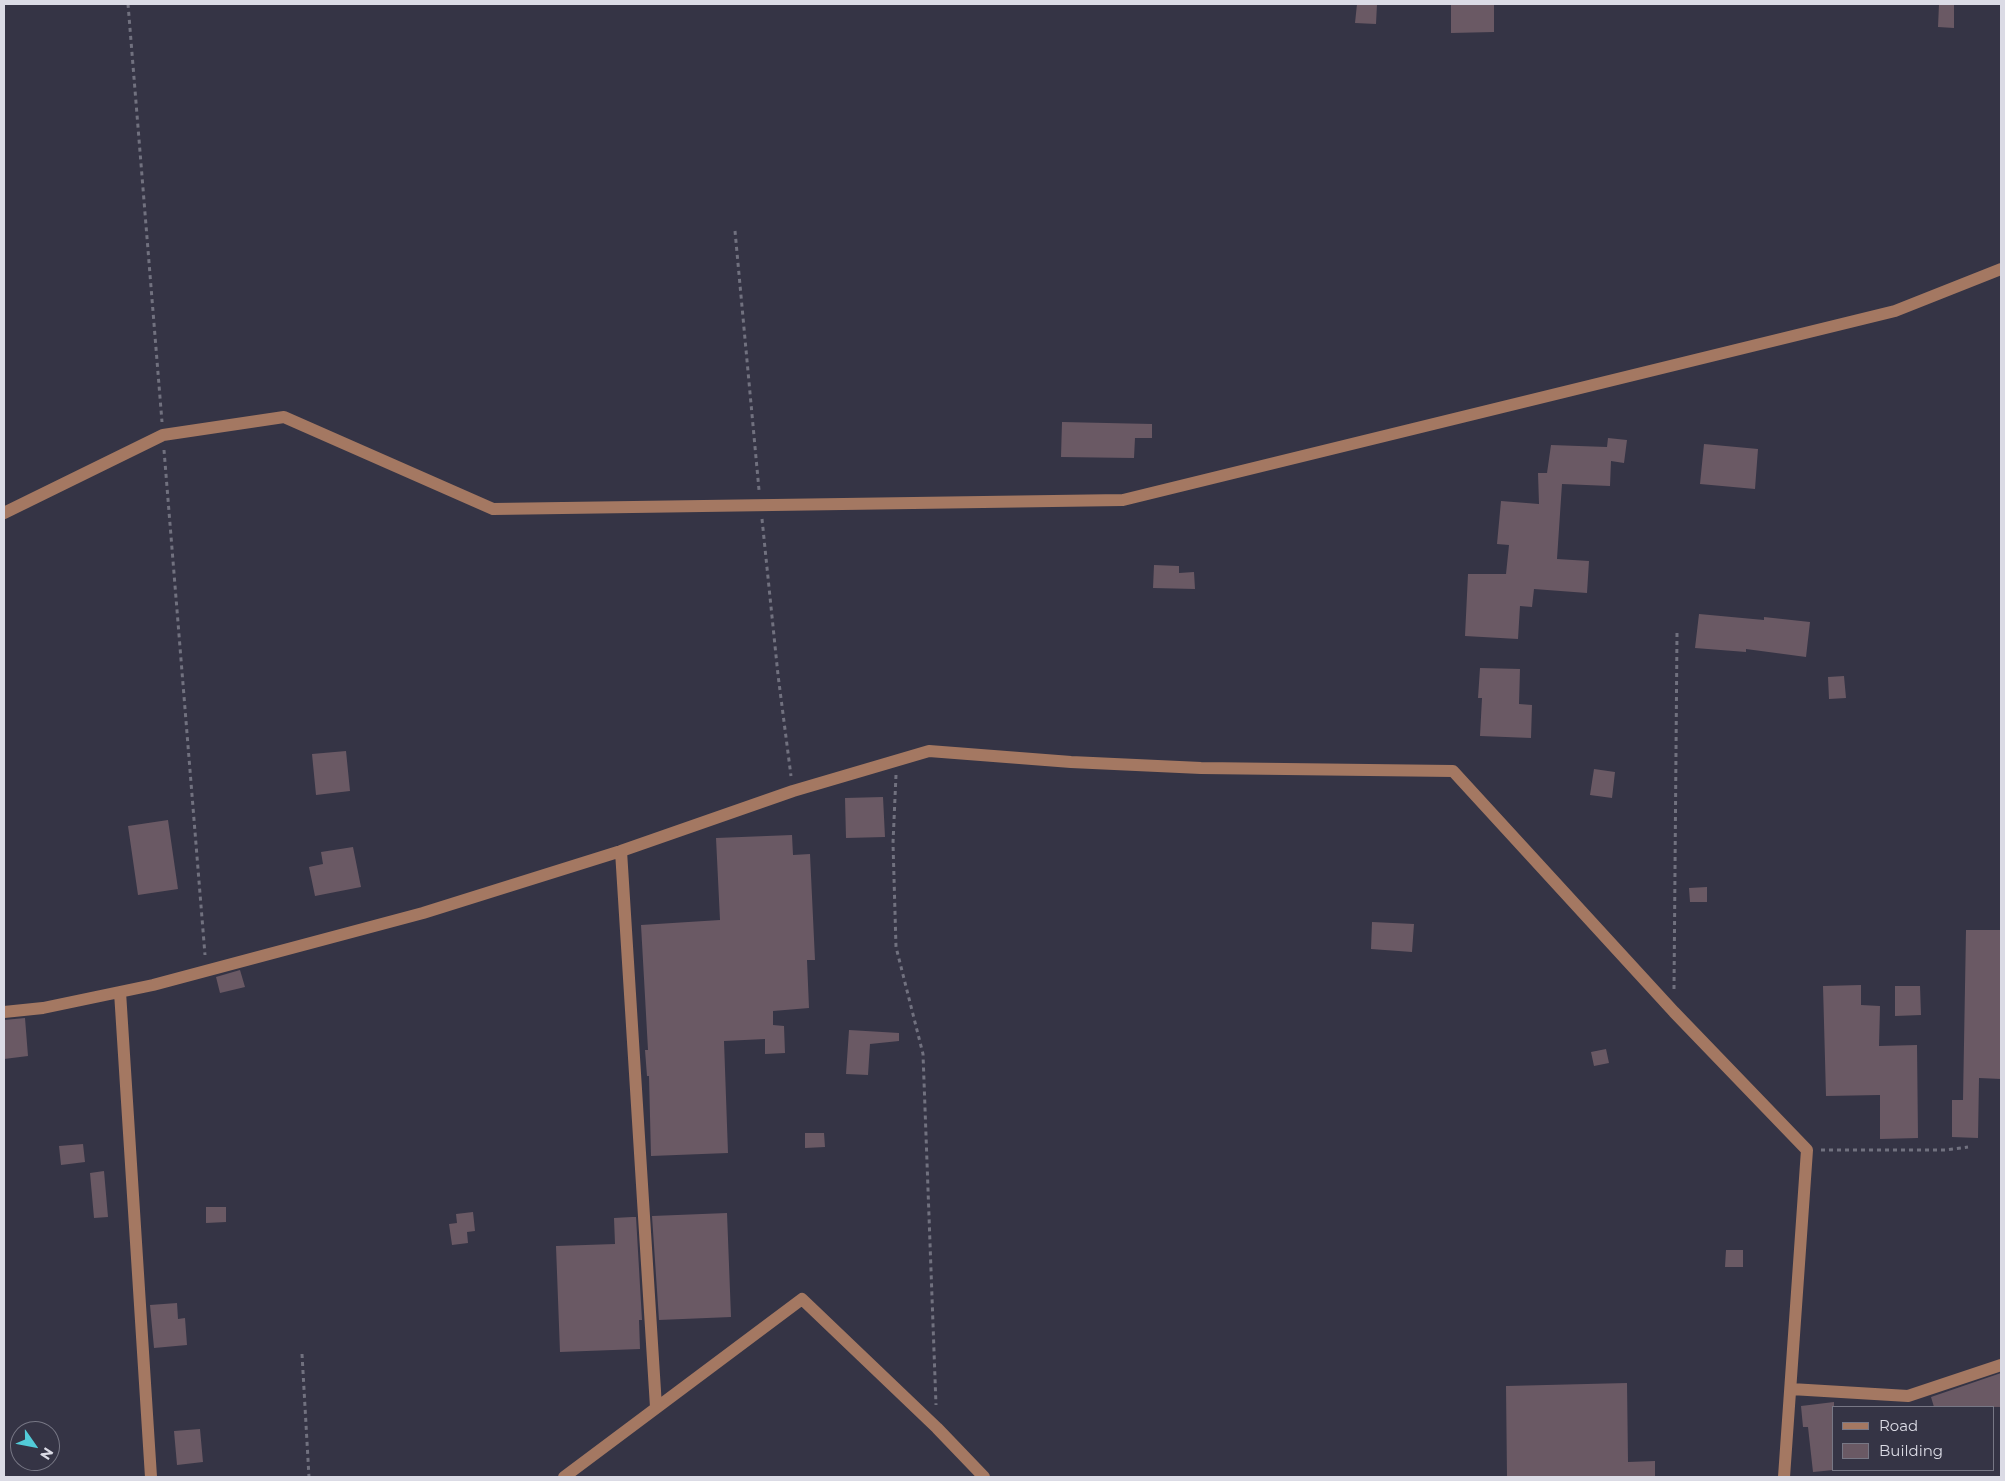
<!DOCTYPE html>
<html>
<head>
<meta charset="utf-8">
<style>
	body { margin:0 }
	#map { position:relative; width:2005px; height:1481px; overflow:hidden; background:#353445; font-family:Montserrat,sans-serif }
	canvas { display:block }
	.frame { position:absolute; inset:0; border:5px solid #dbdbe5; pointer-events:none }
	.legend { position:absolute; left:1832px; top:1406px; width:162px; height:65px; box-sizing:border-box; background:#353445; border:1px solid #777785; margin:0; padding:6px 9px; list-style:none; font-size:15px; color:#dbdbe5 }
	.legend li { display:flex; align-items:center; gap:10px; height:25px }
	.legend b { width:25px; border:1px solid #777785 }
	.north { position:absolute; left:10px; top:1421px; width:50px; height:50px; box-sizing:border-box; background:#353445; border:1px solid #777785; border-radius:50%; rotate:123deg; font-size:14px; font-weight:700; line-height:20px; text-align:center; color:#dbdbe5 }
	.north::after { content:''; display:block; margin:auto; width:18px; height:22px; background:#52cbd8; clip-path:polygon(50% 0,100% 100%,50% 72%,0 100%) }
</style>
</head>
<body>
<div id="map">
<canvas width="2005" height="1481"></canvas>
<div class="frame"></div>
<ul class="legend">
<li><b style="height:6px;background:#a47862"></b>Road</li>
<li><b style="height:14px;background:#6a5964"></b>Building</li>
</ul>
<div class="north">N</div>
</div>
<script>
const ctx = document.querySelector('canvas').getContext('2d');
ctx.lineJoin = 'round';
function fillPath(path, color) { ctx.fillStyle = color; ctx.fill(path, 'evenodd'); }
const shape = rows => new Path2D(rows.map(r => 'M' + r).join(''));
function strokePath(path, color, width, dash) { ctx.strokeStyle = color; ctx.lineWidth = width; ctx.lineCap = dash ? 'butt' : 'round'; ctx.setLineDash(dash || []); ctx.stroke(path); }
fillPath(shape([
	[1357,4,1377,4,1376,24,1355,23],
	[1451,4,1494,4,1494,32,1451,33],
	[1939,4,1954,4,1954,28,1938,27],
	[1062,422,1152,424,1152,438,1135,438,1134,458,1061,457],
	[1608,438,1627,440,1624,463,1611,461,1610,486,1562,484,1557,559,1589,561,1587,593,1534,589,1532,607,1520,606,1518,639,1465,636,1468,574,1506,574,1509,545,1497,544,1501,501,1539,504,1538,473,1547,473,1551,445,1607,447],
	[1704,444,1758,449,1755,489,1700,484],
	[1154,565,1179,566,1179,573,1194,572,1195,589,1153,588],
	[1699,614,1764,620,1764,617,1810,622,1806,657,1746,649,1746,652,1695,648],
	[1480,668,1520,669,1519,704,1532,705,1531,738,1480,736,1482,698,1478,698],
	[1844,676,1846,698,1829,699,1828,677],
	[346,751,350,791,316,795,312,754],
	[1594,769,1615,772,1612,798,1590,795],
	[883,797,885,837,846,838,845,798],
	[168,820,178,889,138,895,128,826],
	[792,835,793,855,810,854,815,960,807,960,809,1008,773,1011,773,1025,784,1026,785,1053,765,1054,765,1039,724,1041,728,1153,651,1156,649,1076,647,1076,645,1050,648,1050,641,925,720,920,716,838],
	[353,847,361,887,315,896,309,867,323,864,321,852],
	[1707,887,1707,902,1690,902,1689,888],
	[1372,922,1414,924,1412,952,1371,949],
	[1966,930,2001,930,2001,1079,1979,1078,1978,1138,1952,1137,1952,1100,1963,1100],
	[240,970,245,987,220,993,216,977],
	[1861,985,1861,1005,1880,1006,1879,1046,1917,1045,1918,1138,1880,1139,1880,1095,1826,1096,1823,986],
	[1895,986,1920,986,1921,1015,1895,1016],
	[25,1018,28,1056,4,1059,4,1020],
	[849,1030,899,1033,899,1041,870,1044,868,1075,846,1074],
	[1606,1049,1609,1063,1594,1066,1591,1052],
	[805,1133,824,1133,825,1147,805,1148],
	[83,1144,85,1162,61,1165,59,1146],
	[104,1171,108,1217,94,1218,90,1173],
	[206,1207,226,1207,226,1222,206,1223],
	[473,1212,475,1231,467,1232,468,1243,452,1245,449,1224,457,1223,456,1214],
	[727,1213,731,1317,659,1320,652,1216],
	[632,1217,636,1217,642,1320,639,1320,640,1349,560,1352,556,1246,615,1244,614,1218],
	[1726,1250,1743,1250,1743,1267,1725,1267],
	[177,1303,178,1319,185,1318,187,1345,154,1348,150,1305],
	[2001,1373,2001,1407,1934,1407,1931,1397],
	[1627,1383,1628,1462,1655,1461,1655,1476,1507,1477,1506,1386],
	[1834,1402,1834,1470,1813,1472,1808,1427,1803,1427,1801,1406],
	[200,1429,203,1462,177,1465,174,1431]
]), '#6a5964');
strokePath(shape([
	[128,4,162,422],
	[735,231,759,490],
	[164,450,205,955],
	[762,519,778,675,791,776],
	[896,775,893,843,896,947,923,1054,936,1405],
	[1674,989,1677,633],
	[1821,1150,1945,1150,1968,1147],
	[302,1354,309,1477]
]), '#71717f', 3, [4, 4]);
strokePath(shape([
	[4,513,163,435,284,417,493,509,1123,500,1895,311,2001,269],
	[621,851,656,1407],
	[120,992,151,1477],
	[4,1012,43,1008,153,985,423,913,621,851,793,791,929,751,1071,762,1201,768,1453,771,1674,1012,1807,1150,1784,1477],
	[1791,1389,1908,1396,2001,1365],
	[564,1477,802,1299,937,1428,984,1477]
]), '#a47862', 12);
</script>
</body>
</html>
